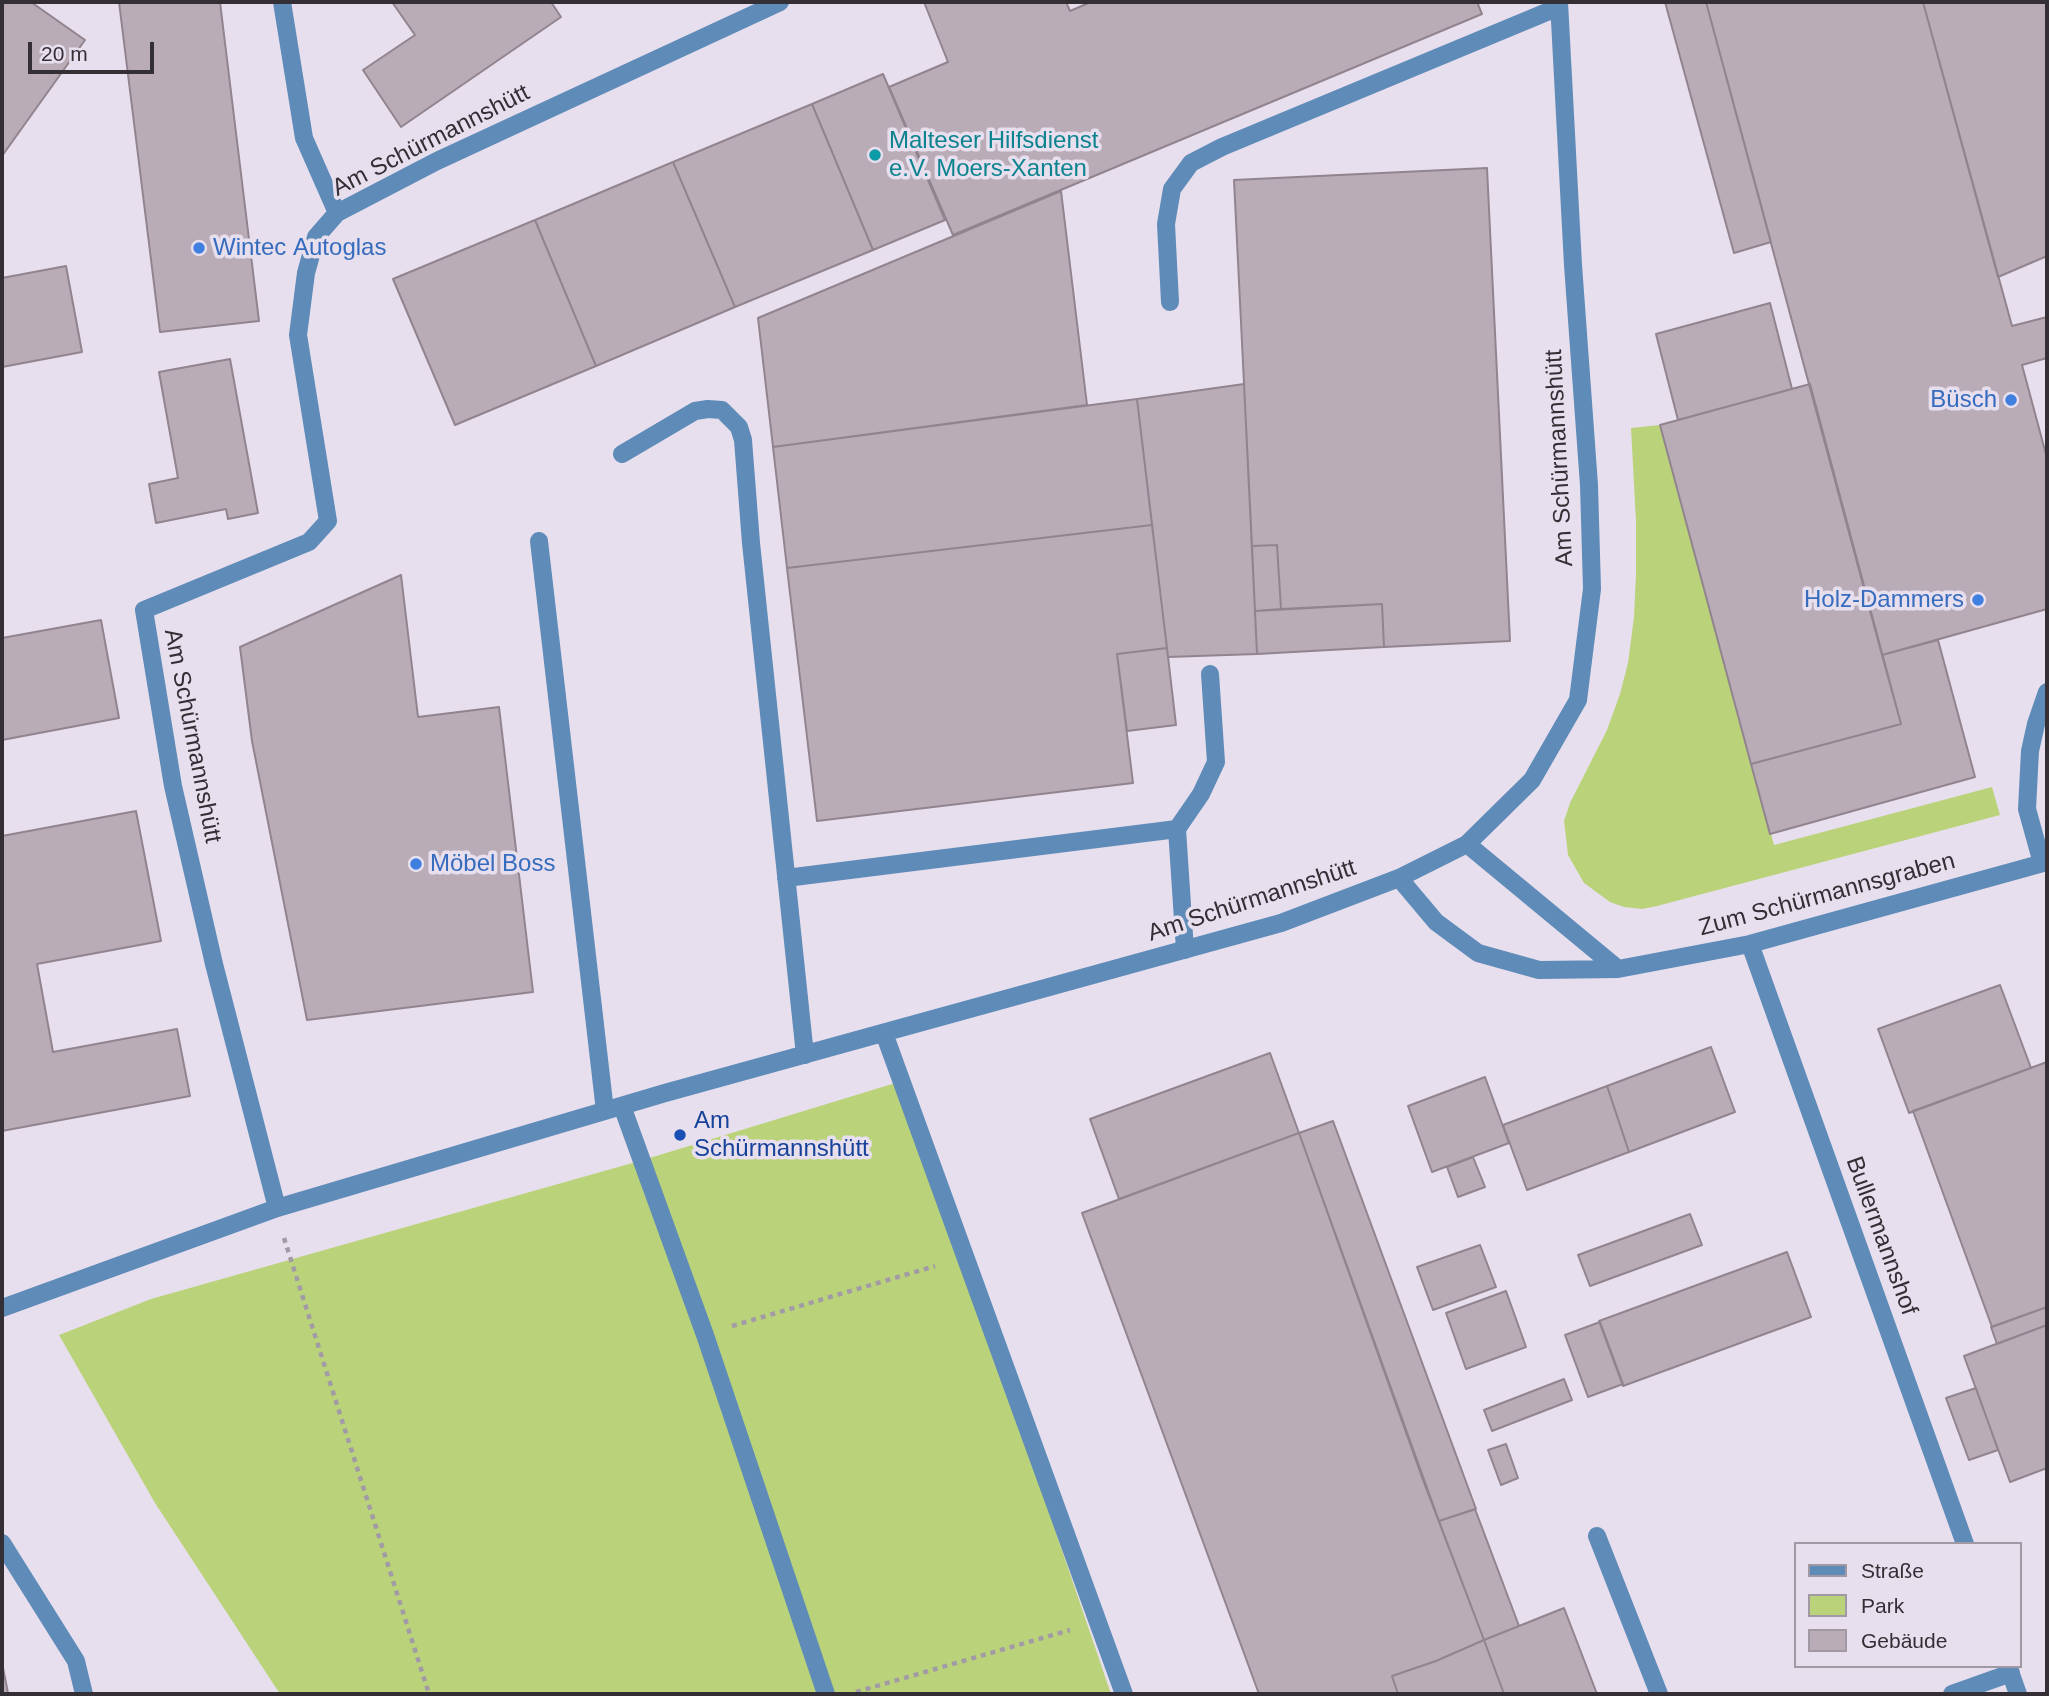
<!DOCTYPE html>
<html>
<head>
<meta charset="utf-8">
<style>
	body { margin:0 }
	#map { position:relative; width:2049px; height:1696px; overflow:hidden; background:#e8dfee; font-family:Helvetica,sans-serif }
	canvas { display:block }
	.frame { position:absolute; inset:0; border:4px solid #332f35; pointer-events:none }
	.legend { position:absolute; left:1794px; top:1542px; width:228px; height:126px; box-sizing:border-box; background:#e8dfee; border:2px solid #a099a4; margin:0; padding:9px 12px; list-style:none; font-size:21px; color:#332f35 }
	.legend li { display:flex; align-items:center; gap:14px; height:35px }
	.legend b { width:35px; border:2px solid #a099a4 }
	.scale { position:absolute; left:28px; top:42px; width:126px; height:32px; box-sizing:border-box; border:4px solid #332f35; border-top:0; padding-left:9px; font-size:21px; line-height:24px; white-space:nowrap; color:#332f35; -webkit-text-stroke:5px #e8dfee; paint-order:stroke }
</style>
</head>
<body>
<div id="map">
<canvas width="2049" height="1696"></canvas>
<div class="frame"></div>
<ul class="legend">
<li><b style="height:9px;background:#5e8bb8"></b>Straße</li>
<li><b style="height:19px;background:#bad37a"></b>Park</li>
<li><b style="height:19px;background:#b9acb7"></b>Gebäude</li>
</ul>
<div class="scale">20 m</div>
</div>
<script>
const ctx = document.querySelector('canvas').getContext('2d');
ctx.lineJoin = 'round';
function fillPath(path, color) { ctx.fillStyle = color; ctx.fill(path, 'evenodd'); }
const shape = rows => new Path2D(rows.map(r => 'M' + r).join(''));
function strokePath(path, color, width, dash) { ctx.strokeStyle = color; ctx.lineWidth = width; ctx.lineCap = dash ? 'butt' : 'round'; ctx.setLineDash(dash || []); ctx.stroke(path); }
function label(font, color, halo, rows, align = 'center') {
  ctx.font = font + ' Helvetica,sans-serif'; ctx.lineWidth = 7; ctx.setLineDash([]); ctx.textBaseline = 'middle'; ctx.strokeStyle = halo; ctx.fillStyle = color; for (const [text, x, y, turn = 0] of rows) {
    ctx.save(); ctx.translate(x, y); ctx.rotate((+turn || 0) * Math.PI / 180); ctx.textAlign = isNaN(turn) ? turn : align; if (halo) ctx.strokeText(text, 0, 0); ctx.fillText(text, 0, 0); ctx.restore();
  }
}
fillPath(shape([
	[1660,425,1774,845,1992,787,2000,815,1657,906,1642,909,1624,907,1610,902,1584,883,1568,855,1564,821,1570,803,1607,730,1620,694,1628,663,1634,617,1636,573,1636,522,1631,428],
	[902,1081,1111,1694,280,1694,155,1503,59,1335,151,1299,643,1160]
]), '#bad37a');
const building = shape([
	[2,2,31,2,85,40,2,156,2,2],
	[119,2,220,2,259,321,160,332,119,2],
	[392,2,551,2,561,17,401,127,363,70,415,35,392,2],
	[924,2,1066,2,1070,11,1091,2,1477,2,1482,14,953,235,889,87,948,62,924,2],
	[1665,2,1706,2,1771,242,1734,253,1665,2],
	[1706,2,1923,2,2012,326,2047,317,2047,358,2022,365,2047,458,2047,609,1882,655,1706,2],
	[1923,2,2047,2,2047,256,1998,277,1923,2],
	[883,74,945,220,873,250,812,104,883,74],
	[812,104,873,250,735,307,673,162,812,104],
	[673,162,735,307,596,366,535,220,673,162],
	[1487,168,1510,641,1384,647,1382,604,1281,609,1277,545,1252,546,1234,180,1487,168],
	[1061,191,1087,405,773,447,758,318,1061,191],
	[535,220,596,366,455,425,393,279,535,220],
	[66,266,82,352,2,367,2,278,66,266],
	[1770,303,1792,389,1678,420,1656,334,1770,303],
	[230,359,258,513,228,519,226,509,156,523,149,484,178,478,159,372,230,359],
	[1244,384,1257,654,1168,657,1137,399,1244,384],
	[1810,384,1901,724,1751,764,1660,425,1810,384],
	[1137,399,1152,525,787,568,773,447,1137,399],
	[1152,525,1167,648,1117,654,1133,783,817,821,787,568,1152,525],
	[1277,545,1281,609,1255,611,1252,546,1277,545],
	[401,575,418,717,499,707,533,992,307,1020,252,741,240,647,401,575],
	[1382,604,1384,647,1257,654,1255,611,1382,604],
	[101,620,119,718,2,740,2,638,101,620],
	[1938,640,1975,777,1770,834,1751,764,1901,724,1882,655,1938,640],
	[1167,648,1176,725,1127,731,1117,654,1167,648],
	[136,811,161,941,37,964,53,1052,177,1029,190,1096,2,1131,2,836,136,811],
	[2000,985,2031,1068,1909,1113,1878,1029,2000,985],
	[1711,1047,1735,1112,1629,1152,1607,1086,1711,1047],
	[1270,1053,1299,1133,1119,1199,1090,1119,1270,1053],
	[2047,1062,2047,1307,1992,1327,1913,1111,2047,1062],
	[1485,1077,1509,1143,1432,1172,1408,1106,1485,1077],
	[1607,1086,1629,1152,1527,1190,1503,1125,1607,1086],
	[1333,1121,1476,1509,1439,1521,1299,1133,1333,1121],
	[1299,1133,1423,1480,1484,1640,1436,1661,1392,1676,1398,1694,1259,1694,1082,1213,1299,1133],
	[1473,1157,1485,1187,1458,1197,1447,1167,1473,1157],
	[1690,1214,1702,1245,1590,1286,1578,1255,1690,1214],
	[1480,1245,1496,1287,1433,1310,1417,1267,1480,1245],
	[1787,1252,1811,1317,1623,1386,1599,1321,1787,1252],
	[1506,1291,1526,1347,1466,1369,1446,1313,1506,1291],
	[2047,1307,2047,1325,1997,1344,1991,1327,2047,1307],
	[1600,1322,1623,1384,1588,1397,1565,1335,1600,1322],
	[2047,1325,2047,1468,2010,1482,1964,1356,2047,1325],
	[1564,1379,1572,1400,1492,1431,1484,1410,1564,1379],
	[1976,1388,1998,1450,1969,1460,1946,1398,1976,1388],
	[1506,1444,1518,1478,1501,1485,1488,1450,1506,1444],
	[1475,1509,1519,1626,1484,1640,1439,1521,1475,1509],
	[1564,1608,1597,1694,1504,1694,1484,1640,1564,1608],
	[1484,1640,1504,1694,1398,1694,1392,1676,1436,1661,1484,1640],
	[2,1663,8,1693,2,1694,2,1663]
]);
fillPath(building, '#b9acb7');
strokePath(building, '#92848f', 2);
strokePath(shape([
	[284,1238,429,1694],
	[732,1326,935,1266],
	[856,1692,1070,1630]
]), '#a29ba6', 4.5, [5, 5]);
strokePath(shape([
	[282,2,304,138,337,213],
	[1170,302,1166,224,1172,189,1191,163,1222,147,1559,7],
	[622,454,695,411,708,409,722,410,739,427,743,440,751,543,805,1055],
	[539,541,605,1111],
	[1467,844,1618,969],
	[2042,863,2027,809,2030,751,2036,724,2047,692],
	[786,878,1177,829],
	[1399,878,1436,922,1478,953,1539,970,1618,969,1750,944,2047,862],
	[1750,944,1965,1544],
	[1185,950,1177,829,1201,794,1216,762,1210,674],
	[884,1033,1124,1694],
	[622,1106,705,1335,826,1694],
	[277,1208,214,964,173,786,144,610,309,542,328,521,298,335,306,273,316,237,337,213,437,161,780,2],
	[2,1308,277,1208,665,1093,1281,923,1399,878,1467,844,1532,780,1578,700,1592,589,1589,485,1573,265,1559,2],
	[1597,1536,1659,1694],
	[2,1543,76,1661,84,1694],
	[2008,1666,2018,1694],
	[1952,1694,2011,1673]
]), '#5e8bb8', 18);
for (const [x, y, r, color] of [
	[875,155,7,"#0f9aa8"],
	[199,248,7,"#3f7fe0"],
	[2011,400,7,"#3f7fe0"],
	[1978,600,7,"#3f7fe0"],
	[416,864,7,"#3f7fe0"],
	[680,1135,7,"#1a4fb4"]
]) { const dot = new Path2D(); dot.arc(x, y, r, 0, 2 * Math.PI); ctx.fillStyle = color; ctx.fill(dot); strokePath(dot, '#e8dfee', 2.5); }
label('24px', '#332f35', '#e8dfee', [
	["Am Schürmannshütt",431,141,-27],
	["Am Schürmannshütt",1560,458,-93],
	["Am Schürmannshütt",192,736,79],
	["Zum Schürmannsgraben",1827,895,-15],
	["Am Schürmannshütt",1252,901,-18],
	["Bullermannshof",1881,1236,70]
]);
label('24px', '#0d838f', '#e8dfee', [
	["Malteser Hilfsdienst",889,141],
	["e.V. Moers-Xanten",889,169]
], 'left');
label('24px', '#366cbe', '#e8dfee', [
	["Wintec Autoglas",213,248],
	["Büsch",1997,400,"right"],
	["Holz-Dammers",1964,600,"right"],
	["Möbel Boss",430,864]
], 'left');
label('24px', '#164399', '#e8dfee', [
	["Am",694,1121],
	["Schürmannshütt",694,1149]
], 'left');
</script>
</body>
</html>
